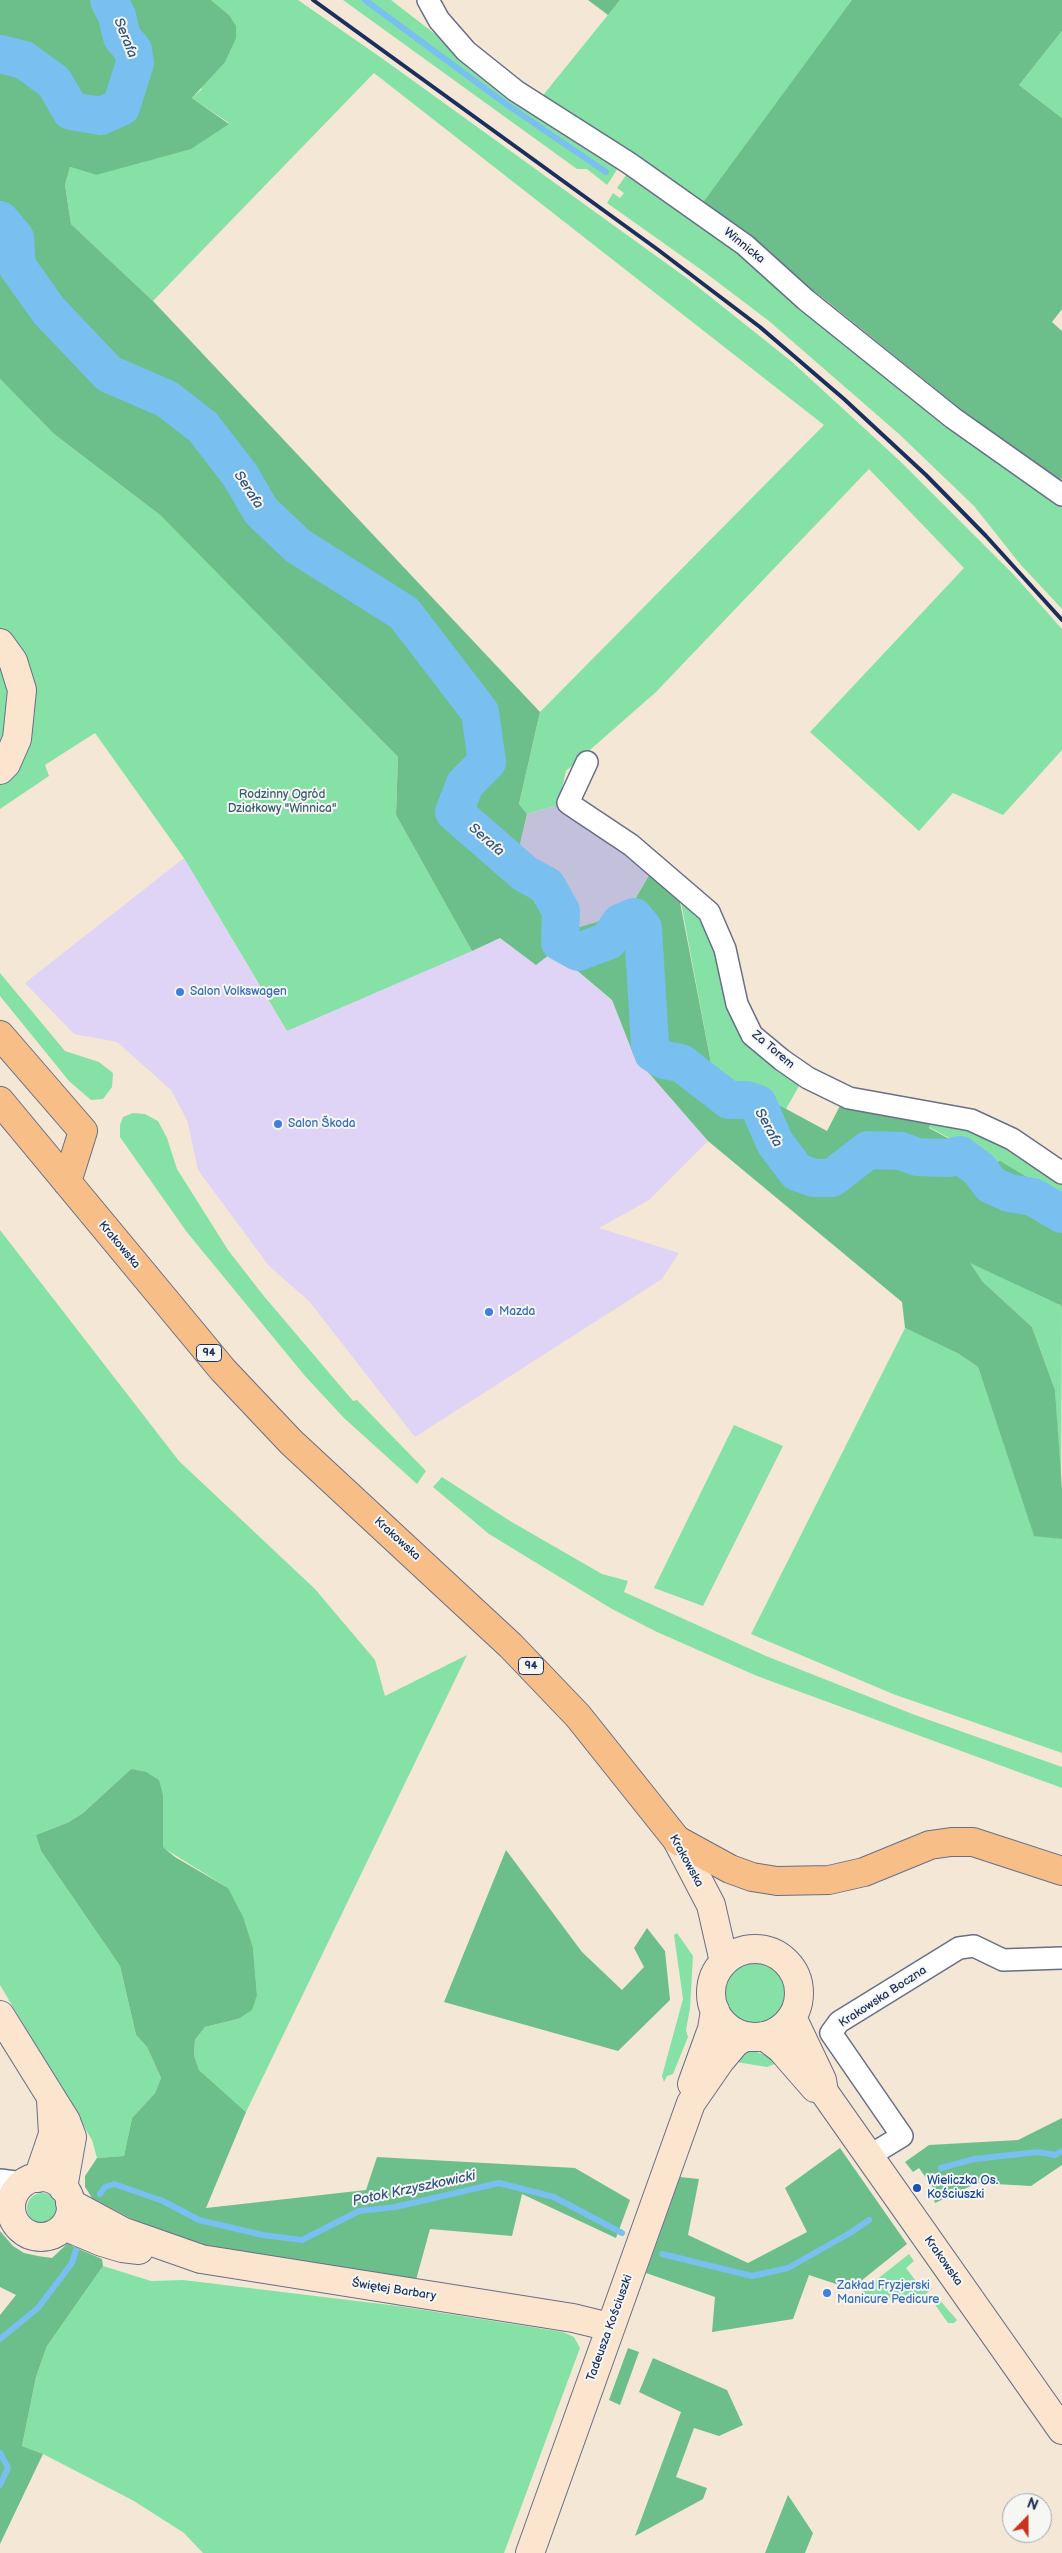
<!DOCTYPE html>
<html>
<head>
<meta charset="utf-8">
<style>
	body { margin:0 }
	#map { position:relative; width:1062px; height:2553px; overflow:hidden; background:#f5e7d5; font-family:"Balsamiq Sans",sans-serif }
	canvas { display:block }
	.north { position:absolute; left:1002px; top:2493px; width:50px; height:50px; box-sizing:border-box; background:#f6f6f2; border:1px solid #9ea6b7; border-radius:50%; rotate:22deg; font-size:14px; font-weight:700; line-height:20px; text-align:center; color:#1b2f5e }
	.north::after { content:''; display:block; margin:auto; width:18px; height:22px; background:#c8321e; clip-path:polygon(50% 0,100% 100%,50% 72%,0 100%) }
</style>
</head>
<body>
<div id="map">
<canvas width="1062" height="2553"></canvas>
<div class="north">N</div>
</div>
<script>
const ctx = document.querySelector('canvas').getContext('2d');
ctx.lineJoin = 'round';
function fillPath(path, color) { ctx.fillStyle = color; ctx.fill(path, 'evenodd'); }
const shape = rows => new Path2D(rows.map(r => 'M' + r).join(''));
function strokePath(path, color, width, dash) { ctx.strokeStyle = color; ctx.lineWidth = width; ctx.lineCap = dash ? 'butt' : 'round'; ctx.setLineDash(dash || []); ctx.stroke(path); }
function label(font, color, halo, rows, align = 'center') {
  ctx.font = font + ' "Balsamiq Sans",sans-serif'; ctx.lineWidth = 4; ctx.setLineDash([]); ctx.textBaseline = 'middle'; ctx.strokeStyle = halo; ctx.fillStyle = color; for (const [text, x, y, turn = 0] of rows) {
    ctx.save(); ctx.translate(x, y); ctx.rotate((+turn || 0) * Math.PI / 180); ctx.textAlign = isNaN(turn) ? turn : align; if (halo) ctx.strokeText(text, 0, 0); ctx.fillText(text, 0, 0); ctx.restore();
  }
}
fillPath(shape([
	[184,858,287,1031,500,938,536,964,554,951,612,1000,634,1056,708,1141,649,1200,599,1228,679,1253,662,1279,415,1437,309,1301,269,1266,198,1170,187,1120,171,1090,117,1042,74,1034,25,983]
]), '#dfd4f5');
fillPath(shape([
	[558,805,651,872,627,913,581,928,563,886,518,853,527,814]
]), '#c3c0db');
fillPath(shape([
	[211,0,298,0,383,59,688,279,791,361,901,462,1014,575,1062,629,1062,750,1003,815,953,793,919,831,810,732,964,568,869,469,656,692,566,771,558,805,527,814,519,804,540,712,824,425,374,73,153,301,71,224,65,185,70,167,96,175,229,123,192,98,201,90,229,15],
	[343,0,391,0,501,85,620,165,607,185,587,169,577,169],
	[620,0,853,0,701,205,540,99],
	[1062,31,1062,118,1019,85],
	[629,171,709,226,1062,505,1062,609,1020,564,974,506,899,434,769,321,703,271,607,203,613,193,620,198,624,193,617,188],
	[0,379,54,434,160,515,398,757,396,815,472,951,287,1031,184,858,95,733,45,765,49,776,0,809],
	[680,897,702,915,718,951,734,1015,803,1079,786,1109,753,1091,733,1091,711,1063],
	[0,973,65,1051,99,1062,113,1073,112,1087,103,1099,91,1100,69,1081,0,996],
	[133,1113,145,1114,158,1121,167,1138,177,1169,228,1250,263,1295,353,1401,357,1400,426,1471,417,1484,344,1418,305,1376,186,1231,120,1137,120,1125,123,1117],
	[932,1118,970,1126,1013,1148,1062,1183,1062,1200,929,1127],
	[0,1230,179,1461,315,1589,375,1660,385,1696,467,1655,246,2112,199,2070,194,2055,195,2040,205,2027,238,2019,257,1995,253,1948,228,1888,162,1847,163,1795,131,1769,83,1813,69,1822,36,1835,41,1851,120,1966,136,2035,147,2047,161,2078,155,2093,132,2118,124,2156,97,2158,92,2140,0,1985],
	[969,1262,1062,1306,1061,1488,1055,1390,1032,1327,983,1282],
	[905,1328,959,1354,978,1367,1034,1535,1062,1539,1062,1753,893,1694,751,1634],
	[734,1425,783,1446,703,1606,654,1588],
	[442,1477,510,1521,602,1574,628,1581,624,1592,766,1656,915,1715,1062,1767,1062,1788,757,1676,657,1632,612,1609,489,1534,433,1487],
	[677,1933,693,1956,690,2008,686,2030,688,2037,673,2074,667,2076,664,2082,662,2076,683,1999,674,1935],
	'725 1993a30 30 0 1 1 60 0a30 30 0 1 1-60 0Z',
	[752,2050,769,2057,777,2063,767,2067,736,2062,737,2055],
	'27 2208a15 15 0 1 1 30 0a15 15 0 1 1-30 0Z',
	[909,2254,914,2261,906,2268,919,2285,926,2280,932,2289,915,2302,863,2296,861,2292],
	[103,2266,151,2281,183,2280,398,2306,563,2332,574,2337,580,2348,504,2553,203,2553,184,2533,134,2501,43,2454,22,2446,36,2377,47,2346],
	[936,2296,957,2320,954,2323,948,2323,931,2299]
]), '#86e1a6');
fillPath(shape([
	[0,0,211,0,229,15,236,26,236,38,225,62,192,98,229,124,191,149,96,175,70,167,65,185,71,224,153,301,540,712,519,804,527,814,518,853,563,886,580,927,627,913,651,872,679,897,711,1063,733,1091,753,1091,827,1131,843,1100,932,1118,929,1128,994,1163,1000,1161,1062,1198,1062,1306,970,1263,983,1282,1032,1327,1055,1390,1062,1489,1062,1539,1034,1536,978,1367,959,1354,905,1328,902,1302,708,1141,634,1056,612,1000,554,951,536,965,500,938,472,951,396,815,398,757,160,515,54,434,0,379],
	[588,0,620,0,608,15],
	[852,0,1062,0,1062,31,1019,85,1062,118,1062,309,1052,322,1062,331,1062,478,1059,482,958,407,823,298,701,205],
	[131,1769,146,1772,159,1780,163,1795,163,1847,175,1857,228,1888,243,1917,253,1948,257,1995,252,2010,238,2019,205,2027,195,2040,194,2055,199,2070,246,2112,206,2208,366,2190,377,2157,575,2168,630,2200,616,2238,522,2194,512,2236,430,2229,416,2280,199,2244,153,2230,92,2198,85,2187,85,2176,97,2158,124,2156,132,2118,155,2093,161,2078,147,2047,136,2035,120,1966,41,1851,36,1835,69,1822,83,1813],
	[506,1850,582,1952,622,1990,644,1967,634,1948,647,1928,665,1951,670,2000,618,2051,444,2002],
	[1062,2118,1062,2165,1031,2186,977,2183,935,2203,934,2199,938,2195,919,2168,913,2172,905,2162,929,2145,1018,2140],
	[840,2148,907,2244,851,2289,809,2275,793,2319,712,2332,715,2297,646,2273,680,2177,699,2179,688,2235,748,2263,807,2232,785,2188],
	[0,2231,13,2246,24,2253,38,2256,52,2258,69,2242,72,2246,102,2259,103,2266,47,2346,36,2377,22,2446,43,2454,0,2544,0,2315,16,2295,0,2287],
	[628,2348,639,2352,620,2405,609,2400],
	[653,2358,727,2390,743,2425,719,2436,694,2428,676,2477,707,2488,703,2499,635,2536,681,2412,639,2392],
	[788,2495,813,2533,805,2553,765,2553]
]), '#6cbf8b');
strokePath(shape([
	[365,0,506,104,606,172],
	[941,2168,974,2159,1038,2152,1055,2155,1062,2151],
	[100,2194,105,2187,114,2184,163,2201,199,2220,263,2235,302,2240,359,2211,395,2207,499,2183,554,2197,622,2233],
	[662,2254,752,2276,788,2268,850,2233,869,2220],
	[0,2339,38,2308,72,2263,76,2250],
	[0,2453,8,2468,0,2485]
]), '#79bff0', 6);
strokePath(shape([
	[0,54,24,60,54,82,71,111,101,116,121,107,135,63,133,50,122,37,117,16,109,0],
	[0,220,15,238,17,266,49,311,109,374,167,399,203,427,240,475,261,511,298,546,404,613,480,712,487,762,465,784,454,812,524,873,547,886,561,911,560,942,578,952,608,941,620,923,634,917,643,928,650,1045,653,1053,664,1060,681,1063,729,1100,746,1100,758,1104,775,1143,797,1172,814,1178,832,1178,868,1150,901,1151,917,1157,948,1158,960,1155,979,1169,991,1185,1009,1193,1033,1197,1062,1214]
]), '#79bff0', 38);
const street = shape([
	[428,0,439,20,466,51,516,91,629,163,745,245,806,300,953,418,1062,495],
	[587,762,568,803,631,845,709,912,725,949,737,1004,752,1035,782,1060,808,1078,849,1098,971,1120,1012,1139,1062,1173],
	[869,2156,902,2136,831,2033,839,2022,959,1948,974,1946,1003,1960,1062,1958],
	[0,2180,23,2183],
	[0,2200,11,2206]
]);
const secondary = shape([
	[0,643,13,661,22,690,17,739,6,764,0,770],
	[677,1840,711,1905,724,1962],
	'711 1993a44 44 0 1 1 88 0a44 44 0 1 1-88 0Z',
	[0,2015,66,2121,72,2137,63,2188],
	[792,2017,822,2080,824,2092,1062,2430],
	[764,2036,781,2049,815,2088],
	[692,2084,712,2029,715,2010],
	'11 2207a30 30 0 1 1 60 0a30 30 0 1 1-60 0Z',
	[38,2178,53,2134,51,2100],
	[70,2203,124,2232,201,2259,573,2318,610,2327],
	[64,2226,102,2242,122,2248,139,2250],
	[530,2553,691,2103,720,2061,736,2042,747,2036]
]);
const primary = shape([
	[0,1035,83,1131,67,1182],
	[0,1101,223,1370,291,1442,511,1646,578,1716,677,1840,730,1869,752,1877,777,1881,829,1880,864,1872,930,1845,951,1842,973,1842,1062,1871]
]);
strokePath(street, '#676f88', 24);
strokePath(secondary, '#676f88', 30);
strokePath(primary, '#676f88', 30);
strokePath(street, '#fff', 21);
strokePath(secondary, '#fce5cf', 28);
strokePath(primary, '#f7be88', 28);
strokePath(shape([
	[313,0,657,249,760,327,844,399,926,475,986,536,1062,620]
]), '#1b2f5e', 4);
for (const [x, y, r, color] of [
	[180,992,5,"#3f7fe0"],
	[278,1124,5,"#3f7fe0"],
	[489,1312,5,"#3f7fe0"],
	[917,2188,5,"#1a4fb4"],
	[827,2293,5,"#3f7fe0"]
]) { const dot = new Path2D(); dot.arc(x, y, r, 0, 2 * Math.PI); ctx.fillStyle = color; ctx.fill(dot); strokePath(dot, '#f6f6f2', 2); }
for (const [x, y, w] of [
	[209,1353,25],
	[531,1666,25]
]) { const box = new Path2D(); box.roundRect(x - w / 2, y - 8.5, w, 17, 4); ctx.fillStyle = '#f6f6f2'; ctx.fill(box); strokePath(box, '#1b2f5e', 1); }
label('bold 11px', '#1b2f5e', null, [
	["94",209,1353],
	["94",531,1666]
]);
label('12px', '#1b2f5e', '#f6f6f2', [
	["Winnicka",744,246,39],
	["Za Torem",773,1050,40],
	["Krakowska",119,1245,50],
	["Krakowska",397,1539,42],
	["Krakowska",686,1861,61],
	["Krakowska Boczna",883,1997,-33],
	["Krakowska",943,2261,55],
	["Świętej Barbary",394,2290,9],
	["Tadeusza Kościuszki",610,2328,-70]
]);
label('12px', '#365c70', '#f6f6f2', [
	["Rodzinny Ogród",282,795],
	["Działkowy \"Winnica\"",282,809]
]);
label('12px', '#366cbe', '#f6f6f2', [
	["Salon Volkswagen",190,992],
	["Salon Škoda",288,1124],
	["Mazda",499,1312],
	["Zakład Fryzjerski",837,2286],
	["Manicure Pedicure",837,2300]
], 'left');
label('12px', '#164399', '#f6f6f2', [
	["Wieliczka Os.",927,2181],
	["Kościuszki",927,2195]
], 'left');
label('italic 14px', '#325382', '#f6f6f2', [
	["Serafa",125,38,68],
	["Serafa",248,490,57],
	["Serafa",486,840,41],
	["Serafa",768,1128,61],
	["Potok Krzyszkowicki",414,2189,-12]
]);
</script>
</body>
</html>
